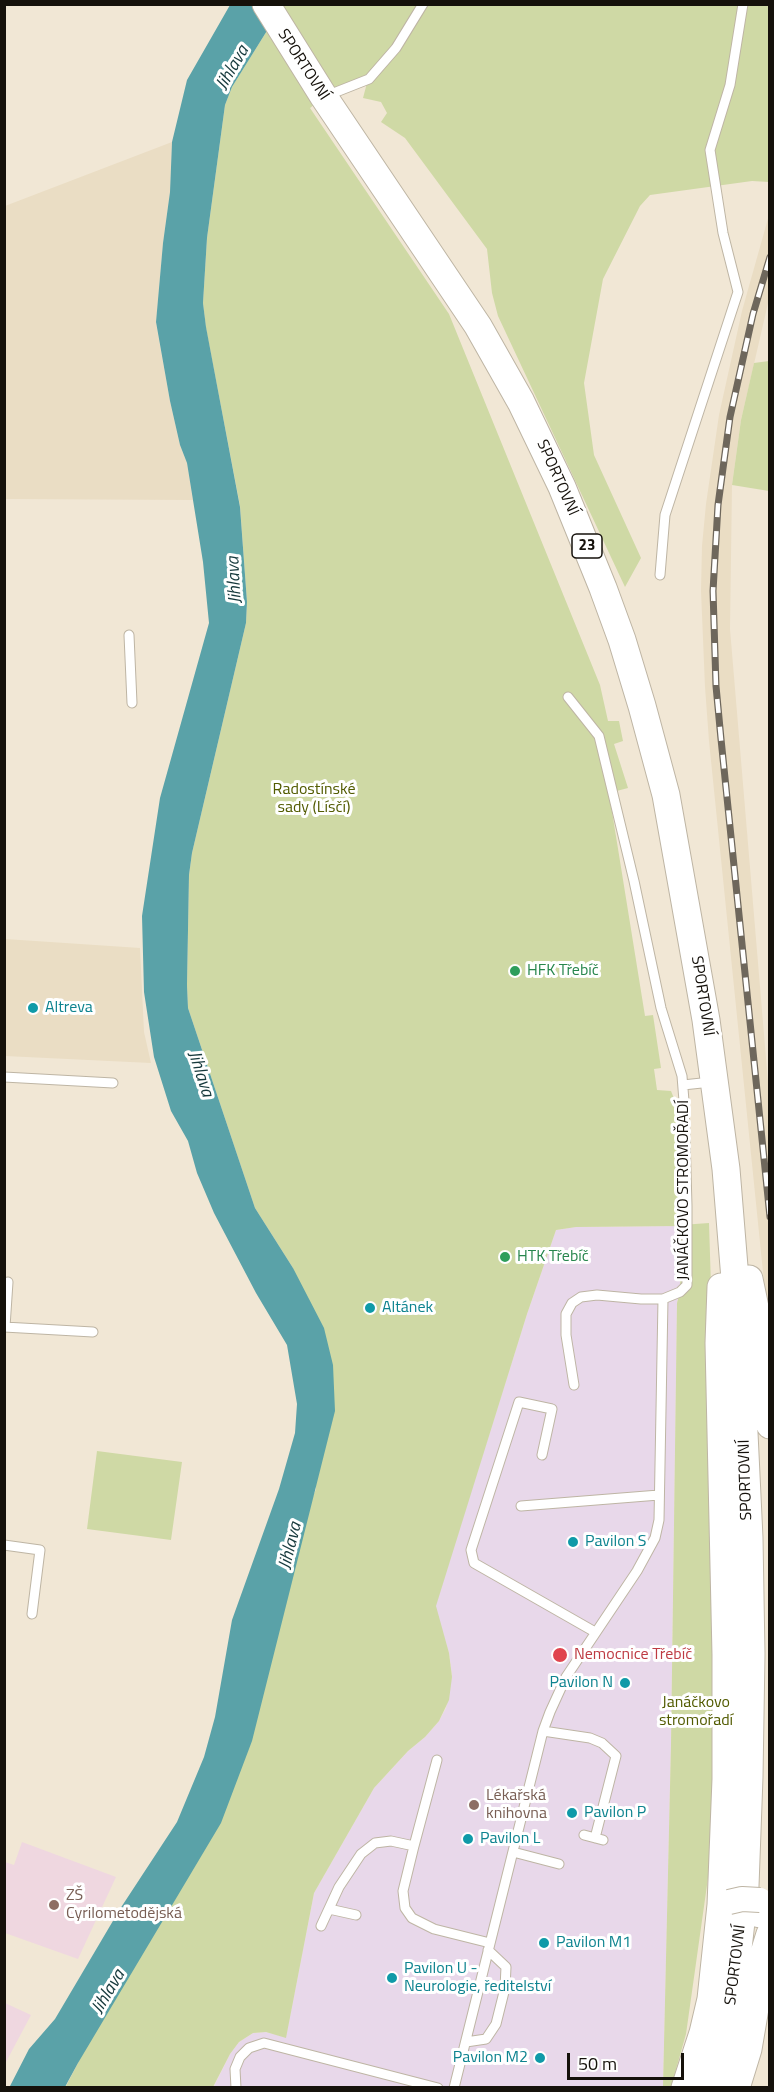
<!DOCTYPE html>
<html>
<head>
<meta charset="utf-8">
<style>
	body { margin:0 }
	#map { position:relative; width:774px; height:2092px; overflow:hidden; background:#f1e7d5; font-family:"Titillium Web",sans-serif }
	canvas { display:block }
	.frame { position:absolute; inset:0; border:6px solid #15110b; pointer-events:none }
	.scale { position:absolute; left:567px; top:2053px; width:117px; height:27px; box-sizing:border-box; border:3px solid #15110b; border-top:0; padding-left:8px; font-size:18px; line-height:21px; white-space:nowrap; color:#15110b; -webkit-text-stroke:4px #fff; paint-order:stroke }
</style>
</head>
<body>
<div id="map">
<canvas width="774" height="2092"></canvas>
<div class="frame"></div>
<div class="scale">50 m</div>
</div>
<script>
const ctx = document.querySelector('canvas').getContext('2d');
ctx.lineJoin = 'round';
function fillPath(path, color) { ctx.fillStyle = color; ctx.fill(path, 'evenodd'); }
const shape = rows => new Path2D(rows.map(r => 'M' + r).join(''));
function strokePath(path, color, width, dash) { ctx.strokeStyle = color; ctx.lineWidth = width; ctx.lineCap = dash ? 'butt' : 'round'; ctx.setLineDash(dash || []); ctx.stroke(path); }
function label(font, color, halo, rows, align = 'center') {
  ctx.font = font + ' "Titillium Web",sans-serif'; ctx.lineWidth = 6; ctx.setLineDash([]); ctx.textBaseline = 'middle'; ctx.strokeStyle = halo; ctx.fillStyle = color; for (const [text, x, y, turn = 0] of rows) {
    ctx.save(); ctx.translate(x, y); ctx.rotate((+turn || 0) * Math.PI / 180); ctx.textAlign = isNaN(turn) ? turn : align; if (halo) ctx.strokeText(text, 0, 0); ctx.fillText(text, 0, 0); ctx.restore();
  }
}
fillPath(shape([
	[172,142,170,192,163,243,156,323,170,401,180,445,187,463,193,500,5,499,5,206],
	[769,215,769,299,741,420,732,485,730,629,769,1094,769,1331,709,741,705,687,701,591,702,546,706,504,719,415,742,311],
	[5,939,140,948,144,1032,151,1063,5,1056]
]), '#eaddc4');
fillPath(shape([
	[22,1842,116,1877,78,1959,5,1933,5,1862,14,1865],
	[5,2003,31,2015,5,2064]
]), '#efd7e0');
fillPath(shape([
	[681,1226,680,1292,677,1303,671,1744,663,2087,213,2088,230,2054,239,2042,253,2033,266,2032,286,2037,314,1893,374,1788,408,1751,425,1737,439,1721,446,1708,452,1676,449,1653,435,1607,527,1314,556,1230,575,1227]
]), '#e8d8ea');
fillPath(shape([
	[283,5,769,5,769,182,752,181,650,195,640,206,603,279,584,383,594,455,641,558,625,587,498,316,492,293,487,249,405,138,381,122,387,113,381,102,363,98,368,79,324,97,310,108,449,314,600,685,608,721,619,721,623,741,614,744,628,788,609,793,645,1016,653,1015,661,1068,654,1069,657,1090,671,1091,675,1101,681,1225,709,1223,715,1415,713,1877,708,1878,686,2034,671,2087,663,2087,671,1744,677,1303,680,1292,681,1226,576,1227,556,1230,527,1314,436,1606,449,1653,452,1677,449,1700,439,1721,425,1737,408,1751,374,1788,314,1893,286,2038,266,2032,253,2033,239,2042,230,2054,213,2087,65,2088,78,2063,316,1489,293,1268,255,1208,188,1008,187,985,189,875,192,853,246,623,247,602,240,506,206,328,203,303,207,238,225,105,232,87],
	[769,361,770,361,769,491,732,485,741,420,754,363],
	[97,1451,182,1462,171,1540,87,1529]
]), '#cfd9a5');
fillPath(shape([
	[230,5,283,5,232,87,225,105,207,238,203,303,206,327,240,507,247,602,246,623,192,853,189,875,187,985,188,1008,255,1208,293,1268,324,1328,333,1365,335,1411,252,1741,221,1823,78,2063,65,2087,9,2088,29,2049,55,2019,120,1909,177,1822,204,1757,215,1717,232,1620,279,1489,295,1433,297,1404,287,1345,256,1293,214,1213,197,1173,188,1141,171,1111,154,1057,144,992,142,916,160,798,209,623,203,562,187,463,180,445,170,401,156,322,163,243,170,192,172,142,187,80]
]), '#5aa2a8');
const lane = shape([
	[326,96,369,79,396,48,423,4],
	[660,575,665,515,738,292,723,233,710,150,730,85,743,4],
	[129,635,132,703],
	[4,1077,113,1083],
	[683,1085,711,1082],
	[4,1327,93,1332],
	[5,1327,8,1282],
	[574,1385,566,1335,566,1314,572,1303,581,1297,597,1295,641,1299,663,1299],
	[542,1455,552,1409,519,1402,471,1550,474,1563,595,1632],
	[521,1506,659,1495],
	[4,1545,40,1550,32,1614],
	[543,1731,550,1712,566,1677,637,1571,655,1538,659,1520,663,1299,680,1292,687,1285,687,1206,684,1101,682,1076,661,1008,634,881,599,736,568,697],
	[584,1835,603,1840],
	[414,1846,437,1760],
	[513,1852,559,1864],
	[329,1909,356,1915],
	[321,1926,339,1887,361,1854,375,1843,391,1841,414,1846,403,1891,405,1908,412,1918,434,1929,490,1943],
	[466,2042,486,2039,496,2024,505,1988,506,1967,488,1950],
	[236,2088,235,2069,240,2057,249,2048,264,2043,438,2088],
	[454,2088,543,1731,590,1738,602,1743,616,1756,595,1838]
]);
const secondary = shape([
	[758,1915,770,1916]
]);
const primary = shape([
	[266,4,324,97,478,326,521,402,562,487,603,588,622,640,642,706,666,795,706,1020,726,1169,739,1328,749,1538,751,1654,749,1777,745,1886,731,2011,721,2054,710,2088],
	[749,1279,761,1336,770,1425],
	[685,2088,703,2033,711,1999,721,1905,726,1779,726,1655,719,1343,721,1287],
	[736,2088,748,2049,765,1950,770,1934]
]);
strokePath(lane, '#beb5a4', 11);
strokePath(secondary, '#beb5a4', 26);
strokePath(primary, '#beb5a4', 29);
strokePath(lane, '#fff', 9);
strokePath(secondary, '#fff', 24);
strokePath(primary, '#fff', 27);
const rail = shape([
	[770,257,753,314,730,417,718,505,713,591,716,686,721,739,770,1217]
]);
strokePath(rail, '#6e675c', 7);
strokePath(rail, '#fff', 4.5, [14]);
const secondaryBridge = shape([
	[729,1902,742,1899,760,1900]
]);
strokePath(secondaryBridge, '#beb5a4', 26, []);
strokePath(secondaryBridge, '#fff', 24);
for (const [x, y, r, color] of [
	[515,971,6,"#2e9e5b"],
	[33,1008,6,"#0f9aa8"],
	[505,1257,6,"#2e9e5b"],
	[370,1308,6,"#0f9aa8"],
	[573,1542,6,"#0f9aa8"],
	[560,1655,8,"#e0444e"],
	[625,1683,6,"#0f9aa8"],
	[474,1805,6,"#8d6e63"],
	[572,1813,6,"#0f9aa8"],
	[468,1839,6,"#0f9aa8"],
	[54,1905,6,"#8d6e63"],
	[544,1943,6,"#0f9aa8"],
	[392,1978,6,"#0f9aa8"],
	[540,2058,6,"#0f9aa8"]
]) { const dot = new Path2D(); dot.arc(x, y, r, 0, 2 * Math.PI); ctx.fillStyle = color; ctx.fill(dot); strokePath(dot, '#fff', 2); }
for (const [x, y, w] of [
	[587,546,30]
]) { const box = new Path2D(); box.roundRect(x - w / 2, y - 12, w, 24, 4.5); ctx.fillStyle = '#fff'; ctx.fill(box); strokePath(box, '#15110b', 1.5); }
label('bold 15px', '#15110b', null, [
	["23",587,546]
]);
label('16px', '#15110b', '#fff', [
	["SPORTOVNÍ",303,65,57],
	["SPORTOVNÍ",557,478,66],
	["SPORTOVNÍ",702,996,81],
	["JANÁČKOVO STROMOŘADÍ",684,1190,-90],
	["SPORTOVNÍ",746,1480,-92],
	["SPORTOVNÍ",736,1965,-83]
]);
label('16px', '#525b00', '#fff', [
	["Radostínské",314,790],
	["sady (Lísčí)",314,808],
	["Janáčkovo",696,1703],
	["stromořadí",696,1721]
]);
label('16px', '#27864d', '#fff', [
	["HFK Třebíč",527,971],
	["HTK Třebíč",517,1257]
], 'left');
label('16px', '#0d838f', '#fff', [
	["Altreva",45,1008],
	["Altánek",382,1308],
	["Pavilon S",585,1542],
	["Pavilon N",613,1683,"right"],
	["Pavilon P",584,1813],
	["Pavilon L",480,1839],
	["Pavilon M1",556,1943],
	["Pavilon U -",404,1969],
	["Neurologie, ředitelství",404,1987],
	["Pavilon M2",528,2058,"right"]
], 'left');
label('16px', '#be3a42', '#fff', [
	["Nemocnice Třebíč",574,1655]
], 'left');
label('16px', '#785e54', '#fff', [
	["Lékařská",486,1796],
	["knihovna",486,1814],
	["ZŠ",66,1896],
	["Cyrilometodějská",66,1914]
], 'left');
label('italic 18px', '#16393c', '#fff', [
	["Jihlava",233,68,-60],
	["Jihlava",235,580,-93],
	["Jihlava",200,1074,72],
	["Jihlava",291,1546,-76],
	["Jihlava",109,1992,-59]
]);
</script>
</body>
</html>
